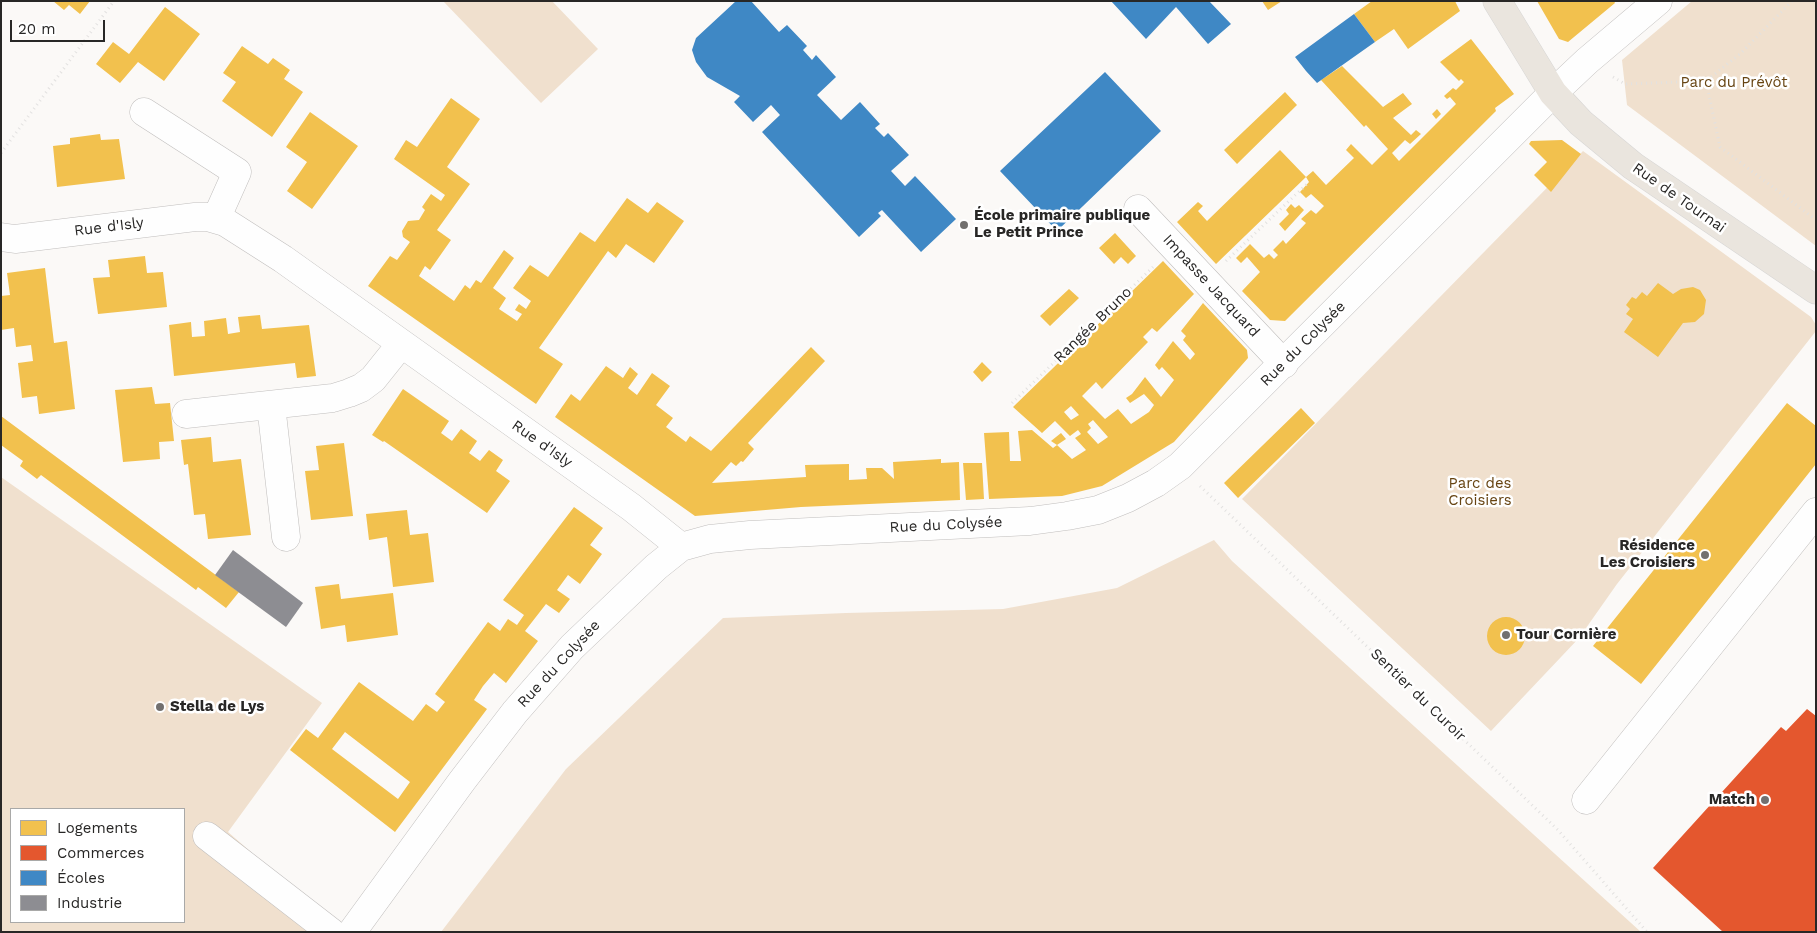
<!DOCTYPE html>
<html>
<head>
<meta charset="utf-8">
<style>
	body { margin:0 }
	#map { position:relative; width:1817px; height:933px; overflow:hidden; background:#fbf9f7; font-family:"Work Sans",sans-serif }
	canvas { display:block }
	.frame { position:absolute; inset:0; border:2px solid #282726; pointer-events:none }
	.legend { position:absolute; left:10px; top:808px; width:175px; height:115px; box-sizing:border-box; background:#fff; border:1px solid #a9a9a8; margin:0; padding:6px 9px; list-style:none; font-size:15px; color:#282726 }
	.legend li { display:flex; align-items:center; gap:10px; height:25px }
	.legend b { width:25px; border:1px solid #a9a9a8 }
	.scale { position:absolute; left:10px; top:20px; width:95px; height:22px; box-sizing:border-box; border:2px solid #282726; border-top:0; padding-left:6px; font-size:15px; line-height:18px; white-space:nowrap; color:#282726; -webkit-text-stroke:4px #fff; paint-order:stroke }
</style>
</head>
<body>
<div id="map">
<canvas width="1817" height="933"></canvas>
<div class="frame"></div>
<ul class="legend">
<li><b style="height:14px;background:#f2c14e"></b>Logements</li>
<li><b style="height:14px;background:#e4572e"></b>Commerces</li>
<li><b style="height:14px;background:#3f88c5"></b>Écoles</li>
<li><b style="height:14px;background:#8d8d92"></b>Industrie</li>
</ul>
<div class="scale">20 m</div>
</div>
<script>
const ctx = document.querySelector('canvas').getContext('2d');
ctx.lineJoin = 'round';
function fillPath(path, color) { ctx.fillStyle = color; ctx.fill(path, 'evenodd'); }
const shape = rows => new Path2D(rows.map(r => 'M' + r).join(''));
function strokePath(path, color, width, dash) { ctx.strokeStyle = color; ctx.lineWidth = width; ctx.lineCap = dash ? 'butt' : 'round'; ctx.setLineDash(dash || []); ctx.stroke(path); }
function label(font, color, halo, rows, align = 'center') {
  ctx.font = font + ' "Work Sans",sans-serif'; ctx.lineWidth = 5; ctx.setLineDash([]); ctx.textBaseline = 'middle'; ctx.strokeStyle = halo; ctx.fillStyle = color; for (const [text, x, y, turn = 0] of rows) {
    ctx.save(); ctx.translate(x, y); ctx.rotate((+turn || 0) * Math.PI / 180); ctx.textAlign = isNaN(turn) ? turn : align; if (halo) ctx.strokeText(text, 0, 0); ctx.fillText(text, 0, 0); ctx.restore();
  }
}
fillPath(shape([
	[443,1,552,1,598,49,541,103],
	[1692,1,1816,1,1816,246,1627,105,1622,60],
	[1583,151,1811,317,1816,325,1816,331,1617,584,1579,638,1491,731,1242,499],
	[1,477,322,703,228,832,336,926,332,932,1,932],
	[11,809,184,809,184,922,11,922],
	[1214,540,1232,561,1641,932,441,932,566,769,723,618,846,613,1003,609,1117,588]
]), '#f0e0ce');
fillPath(shape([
	[53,1,90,1,80,14,69,5,64,10],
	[1262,1,1282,1,1268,10],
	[1372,1,1455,1,1460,11,1408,49,1394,29,1375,42,1354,14],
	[1537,1,1614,1,1615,3,1568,42,1559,39],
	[165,7,200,34,164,81,138,62,120,83,96,64,113,42,129,54],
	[1471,39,1514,94,1495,108,1496,111,1285,321,1270,320,1242,291,1260,272,1247,257,1241,263,1236,258,1250,244,1264,258,1269,254,1274,259,1278,255,1273,250,1283,240,1286,244,1306,223,1301,219,1311,210,1316,214,1324,206,1311,194,1306,198,1300,192,1309,182,1306,177,1313,171,1326,185,1354,158,1346,150,1351,144,1372,165,1388,149,1366,125,1364,127,1321,80,1342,66,1383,107,1403,93,1412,104,1393,118,1411,135,1416,130,1421,134,1410,144,1405,140,1392,153,1399,161,1456,104,1450,97,1447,99,1444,96,1453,88,1456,90,1464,82,1461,79,1459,81,1440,62],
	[242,46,268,64,273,58,290,70,284,79,303,92,272,137,222,101,236,82,223,73],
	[1285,92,1297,105,1237,164,1224,150],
	[451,98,480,119,447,167,470,184,437,230,451,240,430,270,425,266,419,276,454,301,465,285,470,289,476,280,481,283,504,250,514,258,493,288,506,298,499,309,517,321,522,314,515,310,519,304,526,309,531,301,513,288,530,265,548,277,580,232,595,242,627,198,648,213,657,202,684,221,654,263,626,244,616,258,608,251,539,348,563,364,536,404,368,286,390,256,397,260,410,242,403,237,402,231,408,221,419,220,425,210,422,207,431,194,441,201,445,195,394,159,406,140,417,147],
	[1437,109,1441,114,1436,119,1432,114],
	[310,112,358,146,312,209,287,191,307,162,286,147],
	[100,134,101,140,119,139,125,179,57,187,53,146,70,144,70,138],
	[1562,140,1581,154,1551,192,1534,175,1547,162,1529,144,1531,141],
	[1280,150,1306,177,1216,264,1177,222,1198,202,1203,206,1198,211,1207,221],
	[1291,204,1295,208,1299,205,1304,210,1285,231,1279,224,1289,214,1286,210],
	[1115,233,1136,256,1128,264,1121,257,1114,264,1099,248],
	[145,256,147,273,163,272,167,307,98,314,93,278,110,277,108,260],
	[1163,261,1194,294,1157,332,1152,328,1143,337,1148,342,1102,389,1096,382,1082,396,1105,419,1118,409,1131,424,1149,412,1154,405,1144,394,1130,403,1126,398,1132,394,1145,377,1161,397,1174,380,1162,367,1159,370,1155,365,1173,341,1190,360,1195,354,1183,340,1186,336,1181,331,1203,303,1247,350,1248,358,1174,442,1102,486,1062,496,989,499,984,433,1009,432,1010,461,1021,461,1018,431,1032,430,1053,448,1057,445,1072,459,1086,450,1075,438,1081,434,1078,430,1070,436,1055,421,1042,433,1013,407],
	[1071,406,1079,415,1071,420,1064,412],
	[1093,420,1108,437,1098,444,1087,432,1091,428,1088,424],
	[45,268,54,343,67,341,75,409,39,414,37,396,22,398,20,380,18,363,33,361,31,345,16,347,14,328,1,330,1,296,10,295,7,273],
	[1658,283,1673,294,1681,289,1693,287,1700,290,1706,300,1704,314,1695,322,1683,323,1658,357,1624,332,1633,319,1626,314,1630,309,1626,305,1632,297,1636,299,1642,292,1647,296],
	[1069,289,1079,298,1050,326,1040,316],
	[260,315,262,329,309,325,316,376,297,378,295,363,174,376,169,325,191,322,192,337,205,336,204,321,226,318,228,334,240,332,238,317],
	[811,347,825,361,748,443,754,449,743,462,741,461,736,466,731,462,712,483,806,477,805,465,849,464,849,480,867,479,866,468,882,468,894,479,893,462,941,459,941,463,959,462,960,500,801,507,695,516,555,417,571,394,580,401,606,366,623,378,630,367,638,374,628,388,637,395,652,373,670,386,656,405,673,418,666,427,686,442,690,436,711,451],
	[982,362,992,372,982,382,973,372],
	[152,387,155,404,170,403,174,441,159,442,160,459,123,462,115,390],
	[403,389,449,421,441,433,452,441,461,429,477,441,469,453,480,461,489,450,503,460,496,471,510,481,487,513,384,441,383,442,372,435],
	[1787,403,1816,426,1816,464,1641,684,1593,646],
	[1301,408,1315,423,1238,498,1224,483],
	[1,416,236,590,239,592,226,608,198,587,196,590,41,475,37,479,20,466,23,461,1,445],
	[1061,433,1066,439,1057,445,1051,441],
	[211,437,213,462,241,459,251,535,208,539,205,514,194,515,188,464,184,465,181,440],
	[344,443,353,516,311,520,305,471,319,470,316,446],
	[963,463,982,463,984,499,966,500],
	[574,507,603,528,590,545,602,554,580,584,568,575,557,590,570,599,559,613,546,604,525,631,538,641,506,683,494,673,483,686,474,700,487,709,395,832,290,750,306,729,318,738,359,682,413,721,426,704,437,712,445,702,435,694,488,622,500,631,508,619,517,625,524,615,503,600],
	[345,732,410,782,398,799,332,749],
	[407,510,410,535,428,533,434,582,393,587,387,537,369,540,366,514],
	[339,584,341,599,393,593,398,635,347,642,345,625,321,629,315,587],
	'1487 636a19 19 0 1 1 38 0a19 19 0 1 1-38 0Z'
]), '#f2c14e');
fillPath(shape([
	[1807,709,1816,716,1816,932,1723,932,1653,868,1781,727,1786,731]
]), '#e4572e');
fillPath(shape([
	[736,1,751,1,779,32,787,25,807,46,803,50,812,60,816,55,836,77,817,95,841,120,860,102,880,124,875,128,884,137,888,133,909,155,891,171,905,186,915,176,956,219,921,252,882,210,878,213,881,216,859,237,762,132,780,115,771,105,753,122,734,102,740,96,707,77,696,62,692,50,696,38],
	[1111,1,1209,1,1231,24,1208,44,1176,7,1146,39],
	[1354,14,1375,42,1317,83,1306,71,1295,57],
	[1105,72,1161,131,1057,231,1000,171]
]), '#3f88c5');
fillPath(shape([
	[233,550,303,603,286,627,215,575]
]), '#8d8d92');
const minor = shape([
	[144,112,237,172,216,219],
	[1138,209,1284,364],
	[1,237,15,239,195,217,208,217,225,222,283,259,631,507,681,547],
	[271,405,286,537],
	[186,414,333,398,349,393,361,388,373,379,401,344],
	[1586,800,1816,512],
	[207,836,331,932],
	[352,932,462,781,515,712,572,647,656,567,681,547,710,539,750,535,1030,521,1067,516,1098,510,1128,498,1156,483,1180,466,1553,93,1587,61,1658,1]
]);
const major = shape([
	[1497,1,1553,93,1581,123,1633,166,1816,290]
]);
strokePath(minor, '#c0bebd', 29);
strokePath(major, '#d7d6d5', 29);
strokePath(shape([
	[1792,1,1740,54,1706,81,1720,147,1816,220],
	[1613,77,1625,84,1706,81],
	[1,153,114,1],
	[1226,261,1309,182],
	[1012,403,1153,267],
	[1200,486,1558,830,1647,932]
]), '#e2e1e0', 3, [1, 4]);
strokePath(minor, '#fefefe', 28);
strokePath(major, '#eae5de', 28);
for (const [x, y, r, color] of [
	[964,225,5,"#72706f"],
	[1705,555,5,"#72706f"],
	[1506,635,5,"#72706f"],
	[160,707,5,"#72706f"],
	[1765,800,5,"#72706f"]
]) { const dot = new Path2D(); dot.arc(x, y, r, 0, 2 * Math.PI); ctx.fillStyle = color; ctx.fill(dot); strokePath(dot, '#fff', 2); }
label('15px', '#674412', '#fff', [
	["Parc du Prévôt",1734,83],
	["Parc des",1480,484],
	["Croisiers",1480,501]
]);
label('15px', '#282726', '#fff', [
	["Rue de Tournai",1679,198,35],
	["Rue d'Isly",109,227,-7],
	["Impasse Jacquard",1211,286,47],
	["Rangée Bruno",1093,325,-44],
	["Rue du Colysée",1303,344,-45],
	["Rue d'Isly",542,444,35],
	["Rue du Colysée",946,525,-3],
	["Rue du Colysée",559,664,-47],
	["Sentier du Curoir",1418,695,44]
]);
label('bold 15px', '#282726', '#fff', [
	["École primaire publique",974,216],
	["Le Petit Prince",974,233],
	["Résidence",1695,546,"right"],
	["Les Croisiers",1695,563,"right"],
	["Tour Cornière",1516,635],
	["Stella de Lys",170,707],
	["Match",1755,800,"right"]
], 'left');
</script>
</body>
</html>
